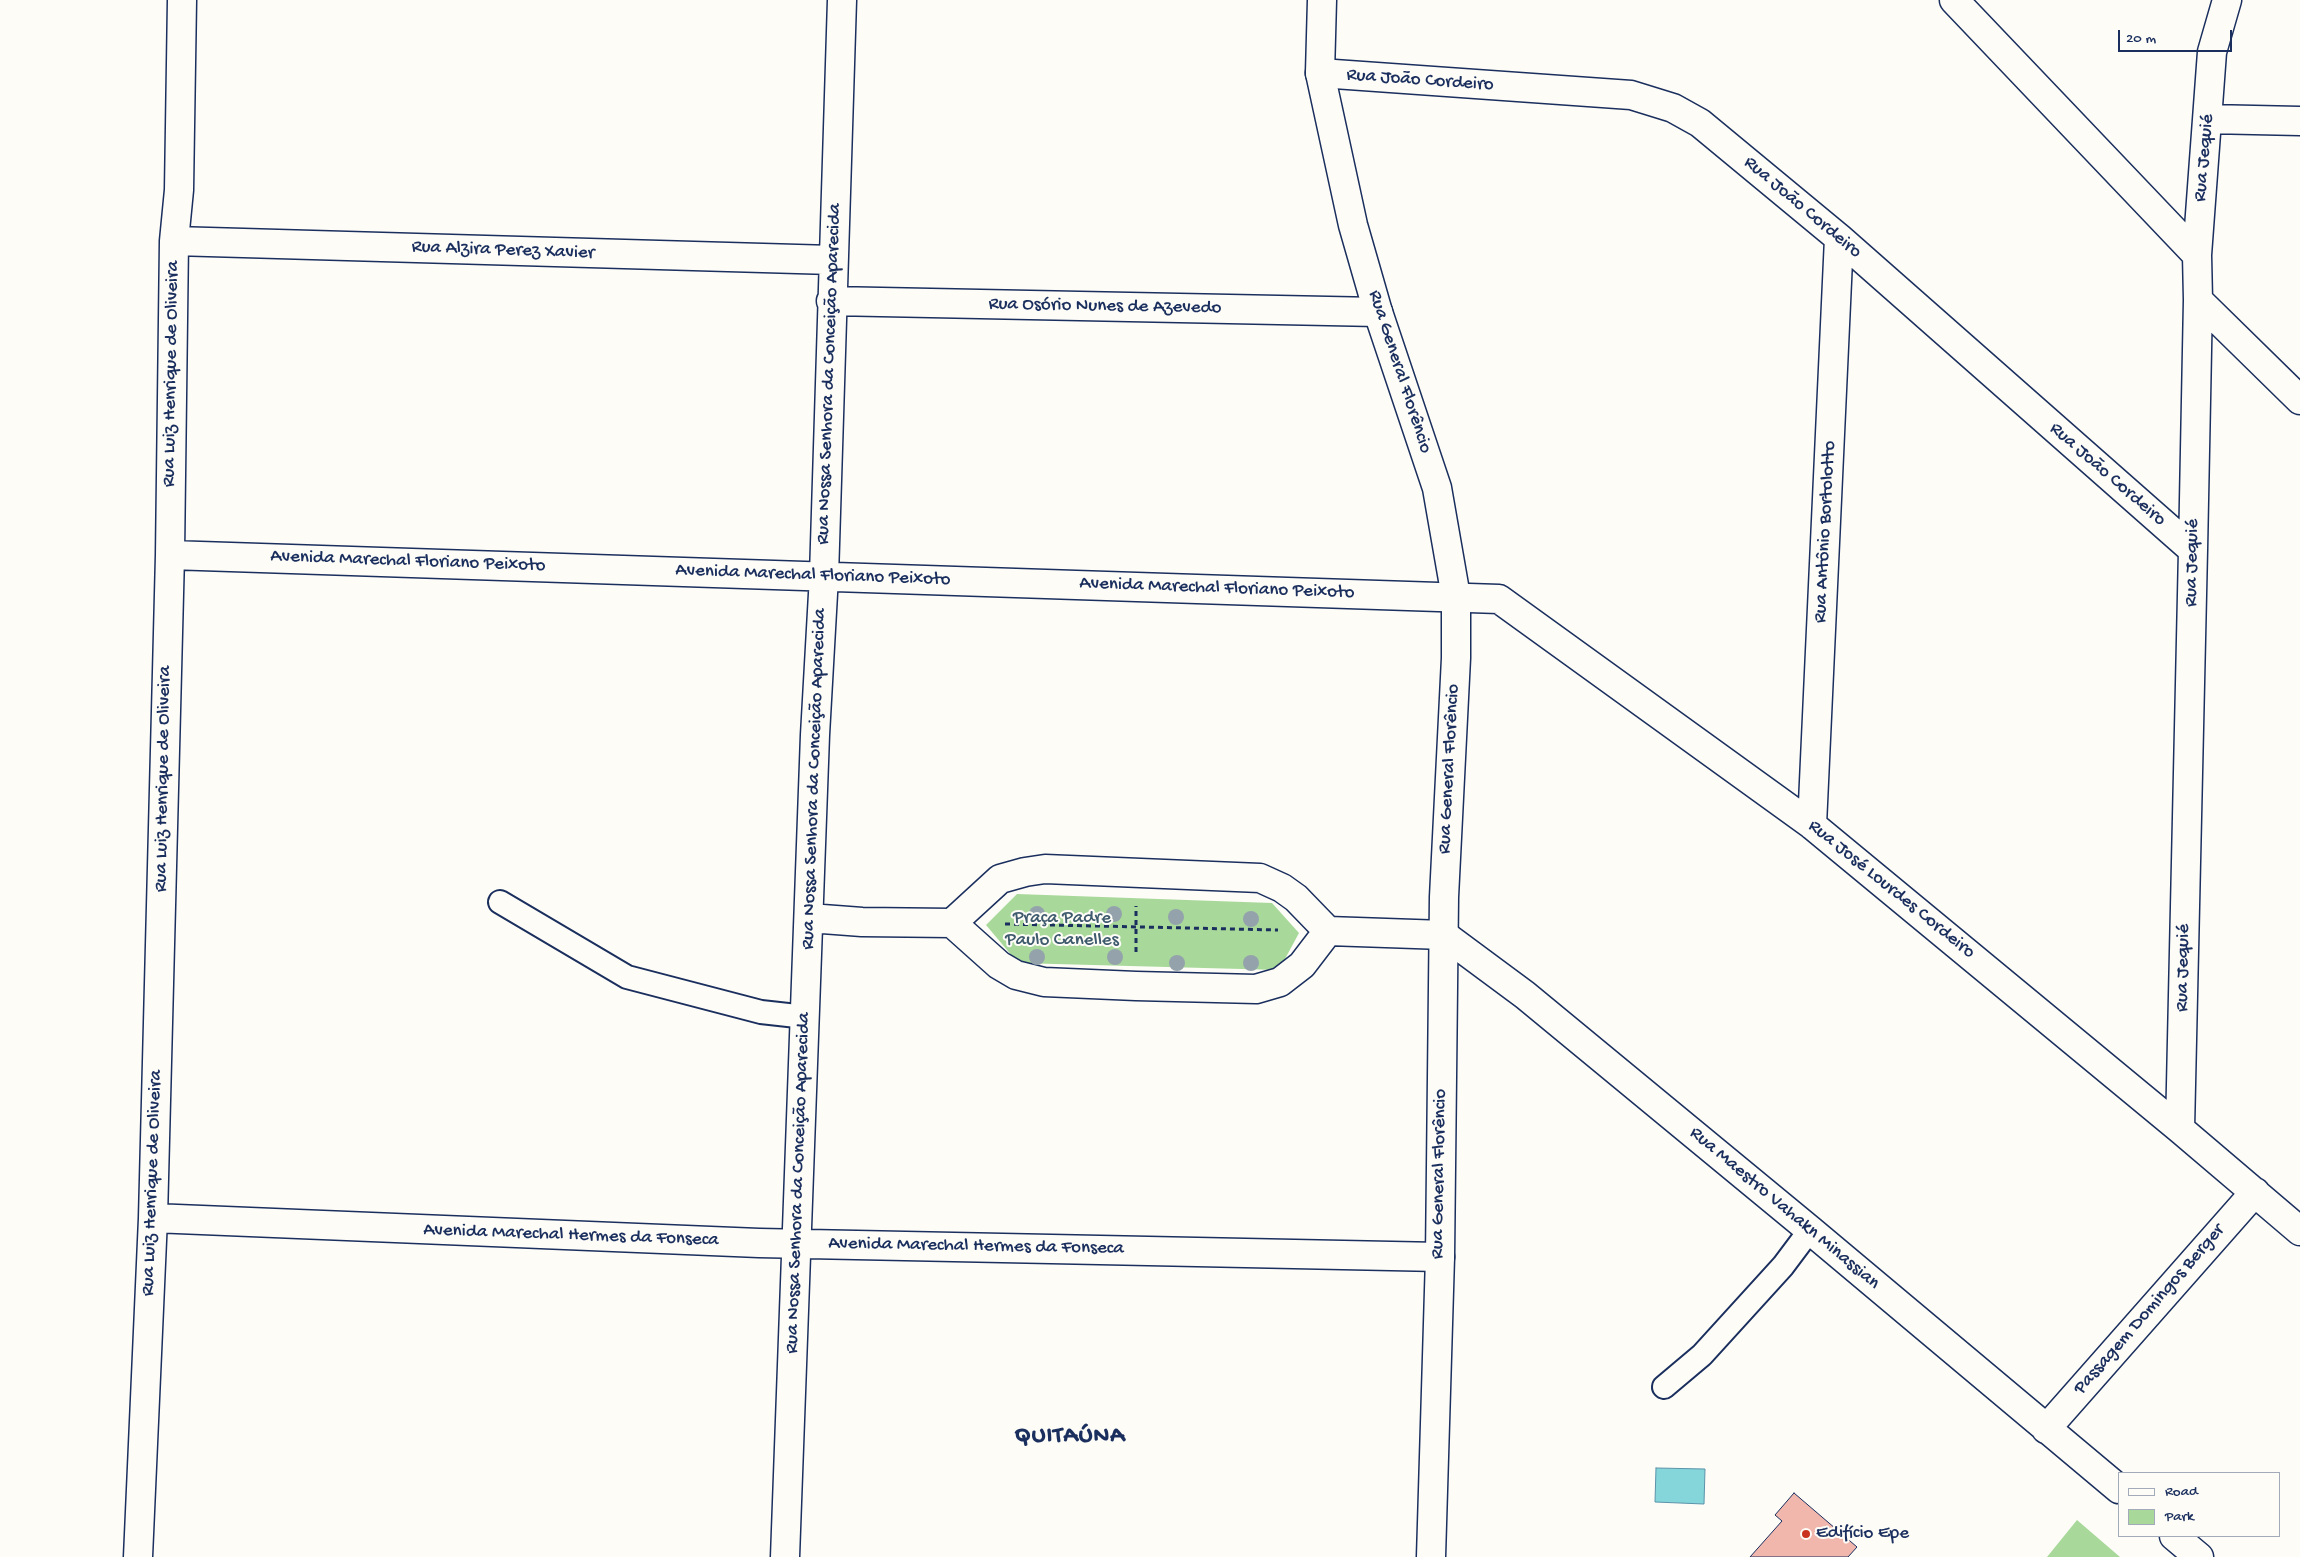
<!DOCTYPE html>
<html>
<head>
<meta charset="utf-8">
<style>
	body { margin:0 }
	#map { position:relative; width:2300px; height:1557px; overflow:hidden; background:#fdfcf7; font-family:"Gochi Hand",sans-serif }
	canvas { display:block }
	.legend { position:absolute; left:2118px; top:1472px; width:162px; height:65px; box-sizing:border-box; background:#fdfcf7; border:1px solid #a3aaba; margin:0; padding:6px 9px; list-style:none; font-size:15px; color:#1b2f5e }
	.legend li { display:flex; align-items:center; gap:10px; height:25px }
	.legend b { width:25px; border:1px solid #a3aaba }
	.scale { position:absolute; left:2118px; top:30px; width:114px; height:22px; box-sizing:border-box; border:2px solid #1b2f5e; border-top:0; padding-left:6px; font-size:15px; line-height:18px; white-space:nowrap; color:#1b2f5e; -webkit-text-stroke:4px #fdfcf7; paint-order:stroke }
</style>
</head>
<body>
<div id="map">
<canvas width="2300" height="1557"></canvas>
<ul class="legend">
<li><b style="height:6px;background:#fdfcf7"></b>Road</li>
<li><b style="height:14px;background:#a8d99a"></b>Park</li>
</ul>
<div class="scale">20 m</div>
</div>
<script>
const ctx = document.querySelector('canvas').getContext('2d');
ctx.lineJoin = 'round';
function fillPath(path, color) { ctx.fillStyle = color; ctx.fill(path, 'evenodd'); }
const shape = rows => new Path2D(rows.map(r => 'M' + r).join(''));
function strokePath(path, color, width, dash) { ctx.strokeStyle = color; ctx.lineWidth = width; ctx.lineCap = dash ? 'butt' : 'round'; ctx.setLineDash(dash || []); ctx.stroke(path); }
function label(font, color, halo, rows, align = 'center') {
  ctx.font = font + ' "Gochi Hand",sans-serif'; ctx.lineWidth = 4; ctx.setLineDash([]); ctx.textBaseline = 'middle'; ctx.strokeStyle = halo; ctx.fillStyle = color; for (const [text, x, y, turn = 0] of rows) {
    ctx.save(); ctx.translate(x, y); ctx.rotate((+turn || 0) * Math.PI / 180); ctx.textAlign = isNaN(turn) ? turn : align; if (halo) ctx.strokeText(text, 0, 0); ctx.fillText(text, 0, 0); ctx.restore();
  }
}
fillPath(shape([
	[1017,894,1272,903,1299,933,1279,970,1018,963,986,925],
	[2077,1520,2120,1557,2047,1557]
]), '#a8d99a');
const water = shape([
	[1656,1468,1705,1469,1704,1504,1655,1502,1656,1468]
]);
fillPath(water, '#85d6db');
strokePath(water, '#5b93a9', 1);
const building = shape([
	[1794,1493,1857,1547,1848,1557,1750,1557,1782,1521,1775,1515,1794,1493]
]);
fillPath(building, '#f1b6ac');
strokePath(building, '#1b2f5e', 1);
const lane = shape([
	[500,902,627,977,761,1012,806,1017],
	[1664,1387,1702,1355,1783,1266,1810,1230]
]);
const street = shape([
	[1954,0,2197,255],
	[1320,73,1631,95,1673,108,1700,123,1839,238,2193,550],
	[2208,119,2300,121],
	[174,241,832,260],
	[2198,300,2300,400],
	[831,301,1378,312],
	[170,555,1499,599,1812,825,2180,1129,2300,1231],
	[1812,825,1839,238],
	[809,918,862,922,952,923,999,965,1016,975,1044,982,1136,986,1256,989,1280,982,1302,965,1328,931],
	[952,923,1000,879,1025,872,1045,869,1260,878,1282,888,1296,898,1328,931,1444,935,1525,995,1810,1230,2119,1489],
	[2180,1129,2193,550,2198,300,2197,255,2212,52,2227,0],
	[153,1218,759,1243,1440,1257],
	[2046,1429,2255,1192],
	[2174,1536,2199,1557],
	[138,1557,153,1218,170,555,174,241,179,190,182,0],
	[785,1557,815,735,824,576,842,0]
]);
const secondary = shape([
	[1322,0,1320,73,1353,225,1378,312,1437,488,1456,597,1456,658,1444,897,1440,1257,1431,1557]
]);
strokePath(lane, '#1b2f5e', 26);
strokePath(street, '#1b2f5e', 31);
strokePath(secondary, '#1b2f5e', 31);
strokePath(shape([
	[1005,924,1278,930],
	[1136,952,1136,906]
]), '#1b2f5e', 3, [5, 4]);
strokePath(lane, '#fdfcf7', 22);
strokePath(street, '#fdfcf7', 28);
strokePath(secondary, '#fdfcf7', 28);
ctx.fillStyle = '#94a3ab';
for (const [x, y] of [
	[1037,914],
	[1114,914],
	[1176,917],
	[1251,919],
	[1037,957],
	[1115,957],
	[1177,963],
	[1251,963]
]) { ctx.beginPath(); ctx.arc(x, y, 8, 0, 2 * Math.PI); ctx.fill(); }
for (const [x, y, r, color] of [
	[1806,1534,5,"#c8321e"]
]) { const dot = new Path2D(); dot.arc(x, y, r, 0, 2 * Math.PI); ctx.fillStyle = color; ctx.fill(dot); strokePath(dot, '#fdfcf7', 2); }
label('19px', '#1b2f5e', '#fdfcf7', [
	["Rua João Cordeiro",1420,81,4],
	["Rua Jequié",2205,158,-85],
	["Rua João Cordeiro",1802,208,40],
	["Rua Alzira Perez Xavier",503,251,2],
	["Rua Osório Nunes de Azevedo",1105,307,1],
	["Rua General Florêncio",1399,372,72],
	["Rua Luiz Henrique de Oliveira",172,374,-89],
	["Rua Nossa Senhora da Conceição Aparecida",830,374,-88],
	["Rua João Cordeiro",2107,475,41],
	["Rua Antônio Bortolotto",1826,532,-87],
	["Avenida Marechal Floriano Peixoto",408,562,2],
	["Rua Jequié",2193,563,-89],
	["Avenida Marechal Floriano Peixoto",813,576,2],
	["Avenida Marechal Floriano Peixoto",1217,589,2],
	["Rua General Florêncio",1450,769,-87],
	["Rua Luiz Henrique de Oliveira",164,779,-89],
	["Rua Nossa Senhora da Conceição Aparecida",815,779,-88],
	["Rua José Lourdes Cordeiro",1891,890,39],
	["Rua Jequié",2184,968,-89],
	["Rua General Florêncio",1440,1174,-89],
	["Rua Luiz Henrique de Oliveira",153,1183,-88],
	["Rua Nossa Senhora da Conceição Aparecida",799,1183,-88],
	["Rua Maestro Vahakn Minassian",1784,1209,40],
	["Avenida Marechal Hermes da Fonseca",571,1236,2],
	["Avenida Marechal Hermes da Fonseca",976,1247,1],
	["Passagem Domingos Berger",2150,1310,-49]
]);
label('19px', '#3e5a6d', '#fdfcf7', [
	["Praça Padre",1062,919],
	["Paulo Canelles",1062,941]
]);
label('19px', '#1b2f5e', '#fdfcf7', [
	["Edifício Epe",1816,1534]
], 'left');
ctx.letterSpacing = '1px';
label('bold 24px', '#1b2f5e', '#fdfcf7', [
	["QUITAÚNA",1070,1437]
]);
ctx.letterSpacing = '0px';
</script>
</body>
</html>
